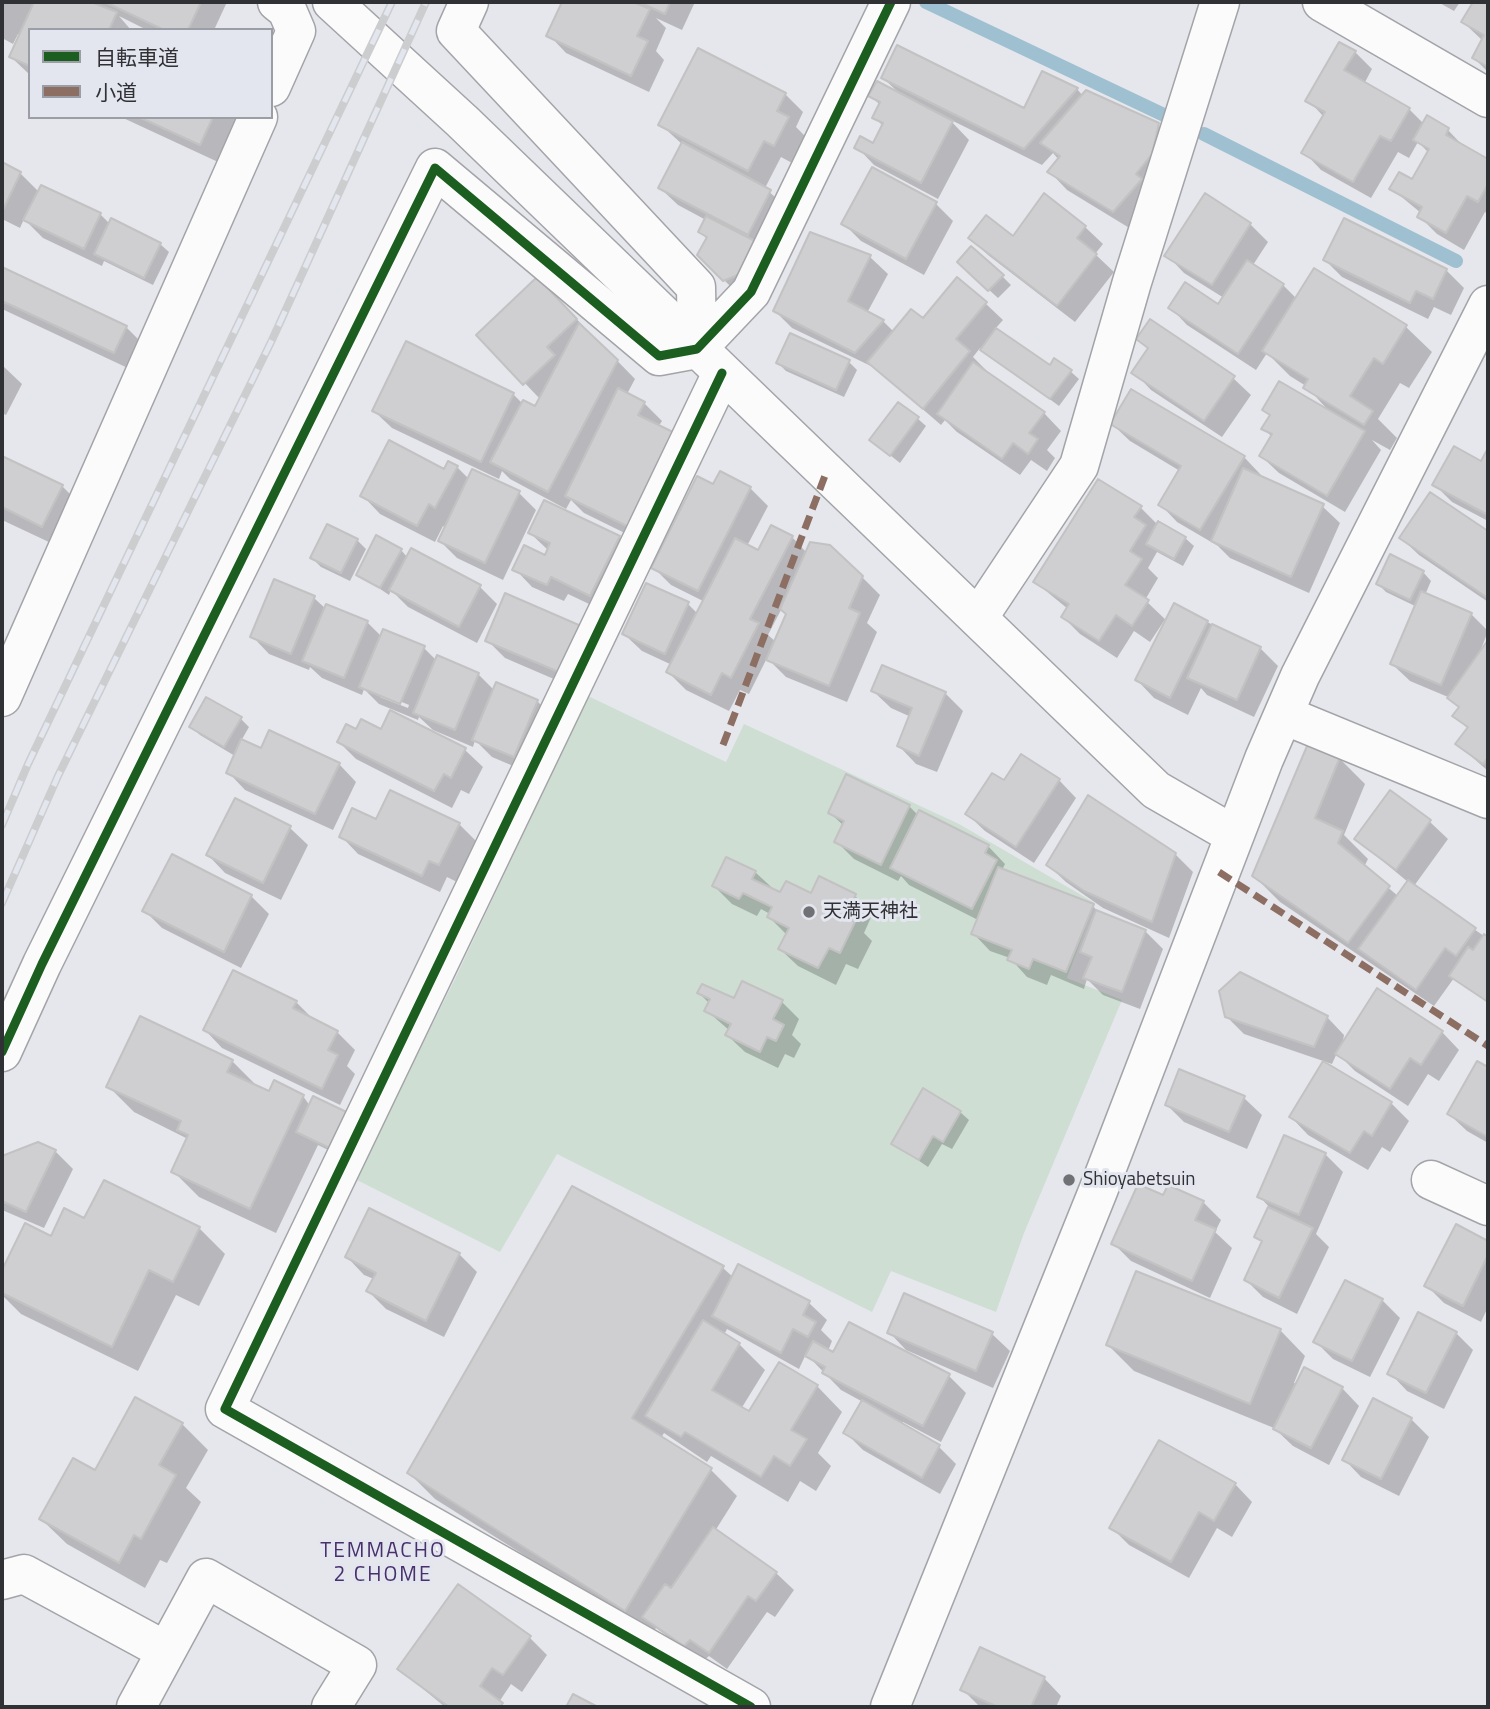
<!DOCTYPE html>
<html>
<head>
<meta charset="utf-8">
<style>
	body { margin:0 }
	#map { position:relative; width:1490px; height:1709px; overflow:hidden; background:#e6e7ec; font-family:"Titillium Web","Noto Sans JP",sans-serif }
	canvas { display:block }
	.frame { position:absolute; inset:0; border:4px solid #303135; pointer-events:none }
	.legend { position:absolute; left:28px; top:28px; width:245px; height:91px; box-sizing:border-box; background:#e3e6ef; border:2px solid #9b9ea5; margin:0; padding:9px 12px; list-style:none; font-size:21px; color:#303135 }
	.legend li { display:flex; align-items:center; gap:14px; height:35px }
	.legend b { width:35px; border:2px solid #9b9ea5 }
</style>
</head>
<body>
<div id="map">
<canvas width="1490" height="1709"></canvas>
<div class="frame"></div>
<ul class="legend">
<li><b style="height:9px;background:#1b5e20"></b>自転車道</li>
<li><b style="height:9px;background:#8d6e63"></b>小道</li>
</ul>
</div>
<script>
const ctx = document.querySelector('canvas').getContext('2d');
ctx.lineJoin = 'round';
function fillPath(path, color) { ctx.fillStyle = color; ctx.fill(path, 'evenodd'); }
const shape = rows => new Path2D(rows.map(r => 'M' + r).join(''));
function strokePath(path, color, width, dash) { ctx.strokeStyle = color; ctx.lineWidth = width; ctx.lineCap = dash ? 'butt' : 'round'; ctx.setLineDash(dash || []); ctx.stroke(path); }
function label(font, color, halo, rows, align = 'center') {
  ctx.font = font + ' "Titillium Web","Noto Sans JP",sans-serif'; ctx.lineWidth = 6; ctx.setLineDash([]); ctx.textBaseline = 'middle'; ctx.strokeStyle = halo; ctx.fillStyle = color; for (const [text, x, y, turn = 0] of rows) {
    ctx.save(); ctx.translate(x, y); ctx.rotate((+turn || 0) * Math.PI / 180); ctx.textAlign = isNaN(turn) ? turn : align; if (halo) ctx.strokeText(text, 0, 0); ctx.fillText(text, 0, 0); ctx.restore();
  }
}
fillPath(shape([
	[588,696,726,762,744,724,959,824,1095,903,1067,978,1122,1000,1024,1233,996,1312,891,1271,872,1312,557,1154,500,1252,355,1179,455,979]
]), '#ceded3');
fillPath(shape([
	[2,2,227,2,214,30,147,30,119,16,131,30,30,30,30,75,11,57,21,35,18,34,13,44,2,38],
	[564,2,695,2,682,30,656,18,666,28,656,51,664,60,649,92,566,53,549,35],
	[1438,2,1460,2,1454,11],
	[1475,2,1488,2,1488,72,1474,58,1483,41,1463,22],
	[1355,52,1372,69,1364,84,1409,109,1424,124,1448,130,1465,148,1488,161,1488,214,1485,212,1464,250,1437,234,1419,216,1421,213,1392,189,1412,182,1429,153,1418,142,1409,158,1398,152,1371,198,1321,170,1304,152,1324,117,1308,100],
	[883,78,1025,110,1077,89,1083,96,1158,125,1176,143,1131,229,1067,190,1050,172,1059,160,1053,153,1042,165,949,119,969,140,938,199,874,165,857,147,874,145,884,127,875,118,881,106,870,95,900,94],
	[785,94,803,112,796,127,805,136,792,163,781,157,765,188,788,209,733,289,699,255,708,240,700,232,706,220,678,205,660,188,683,145,660,124],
	[121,117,238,117,218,162],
	[2,164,20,173,39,192,42,187,100,214,110,224,160,244,169,252,153,285,104,261,102,266,43,238,24,219,20,228,2,219],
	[1205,196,1250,224,1268,242,1253,265,1283,285,1297,299,1315,271,1406,327,1432,352,1409,388,1400,383,1378,419,1397,438,1390,450,1372,440,1381,450,1345,512,1279,473,1261,456,1272,437,1263,428,1271,416,1264,410,1327,409,1306,386,1290,376,1267,353,1256,370,1187,325,1170,307,1218,306,1224,298,1184,273,1167,255],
	[935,203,953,221,924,275,861,241,843,223],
	[1085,227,1103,244,1095,254,1114,272,1075,322,988,255,970,238,1013,238],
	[811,234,870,257,888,274,867,313,883,321,894,332,985,303,1003,320,995,329,1050,367,1070,371,1079,379,1059,406,980,348,973,357,986,370,985,372,1044,413,1061,431,1047,450,1055,458,1047,471,1031,460,1020,475,957,432,945,420,941,425,875,368,792,328,775,311],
	[1325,260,1446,270,1464,288,1451,315,1434,307,1428,319,1342,277],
	[2,268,126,327,144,345,132,370,2,309],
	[967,270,1002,276,1011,285,998,298],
	[555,297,635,379,627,394,644,403,662,421,658,427,647,544,584,513,571,500,566,509,510,479,502,471,499,479,392,428,374,411,513,394,523,404,536,408,540,399,479,335],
	[1138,339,1233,378,1251,395,1222,437,1151,390,1134,372,1149,350],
	[849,362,857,370,844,397,786,371,778,363],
	[2,365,22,384,6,415,2,413],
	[917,418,926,426,900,463,871,440],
	[1112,424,1244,457,1261,475,1260,477,1322,506,1340,523,1309,593,1230,558,1218,546,1177,522,1160,504,1180,471,1130,441],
	[1488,452,1488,521,1452,502,1435,485,1482,463],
	[2,458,62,486,88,512,68,551,2,520],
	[457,467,469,479,519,493,536,510,503,580,457,558,440,541,446,528,443,526,435,542,380,514,363,496],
	[713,486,750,488,768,506,747,546,759,552,792,537,807,553,862,577,880,595,867,623,877,632,847,702,786,677,767,658,749,694,740,690,729,711,686,690,668,672,672,665,642,651,624,634,688,604,698,614,705,602,671,585,653,567],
	[782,608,787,614,776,642,768,635],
	[1430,494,1488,533,1488,602,1419,555,1401,538],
	[1140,507,1158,525,1185,538,1194,546,1183,566,1157,552,1148,568,1158,578,1145,600,1167,621,1207,622,1260,648,1278,666,1254,717,1207,695,1201,688,1188,715,1154,698,1137,680,1166,622,1164,621,1150,642,1134,631,1117,658,1080,634,1063,617,1068,609,1035,582],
	[328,526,357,540,366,549,350,581,321,567,312,558],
	[530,533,619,537,636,555,608,613,568,594,564,601,532,587,515,569,546,558,549,551],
	[401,550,408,558,480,587,497,604,477,643,408,607,391,590,389,595,358,574],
	[1423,572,1431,581,1425,595,1471,614,1488,631,1480,652,1488,643,1488,771,1457,744,1468,729,1455,716,1460,709,1448,697,1410,681,1392,664,1417,607,1386,592,1378,584],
	[506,595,577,689,505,658,487,640],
	[314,598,326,609,367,622,382,637,424,648,437,661,478,674,495,691,537,701,555,719,532,774,492,757,475,740,473,747,433,730,419,717,418,720,379,704,364,689,362,695,322,678,310,667,309,670,269,654,252,636],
	[380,693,409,705,408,708,380,697],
	[873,691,945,693,963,711,937,772,916,764,899,746,911,717,891,708],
	[391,713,465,750,483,767,469,794,461,790,452,808,356,759,339,742,357,732,382,732],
	[240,718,249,727,241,741,262,751,339,764,356,782,333,830,245,790,228,772,235,756,200,735,191,727],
	[1339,758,1365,784,1344,835,1368,859,1364,867,1398,896,1408,882,1356,839,1390,792,1430,822,1448,839,1414,886,1488,939,1488,1003,1454,978,1434,1006,1280,902,1254,876],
	[1059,780,1076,798,1034,863,985,831,967,814,1004,783],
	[235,801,290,828,308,845,281,900,225,873,208,855],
	[909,806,918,815,988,846,1005,864,1003,868,1006,872,1093,906,1100,914,1145,931,1163,949,1140,1009,1103,995,1087,979,1084,989,1051,975,1047,985,1027,977,1010,958,990,951,973,933,978,920,909,885,901,876,898,881,854,859,836,841,844,826,830,813],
	[377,822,459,824,477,842,457,882,447,877,440,892,358,854,341,836],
	[1175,854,1193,872,1169,938,1103,908,1066,882,1048,865],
	[755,872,780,895,812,895,820,878,855,896,873,913,864,933,872,941,858,969,846,964,836,985,798,966,780,949,787,935,769,917,770,914,761,909,757,916,732,904,714,886],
	[251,896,269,914,241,968,162,928,144,910],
	[699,993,735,1001,782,1002,799,1019,792,1035,801,1044,794,1058,785,1054,778,1068,745,1052,727,1035,730,1031,706,1010,710,1004],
	[725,1019,738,1029,725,1022],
	[296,1002,314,1020,337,1032,355,1050,347,1066,355,1074,340,1105,222,1048,205,1030],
	[1226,1016,1327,1017,1344,1035,1342,1047,1442,1032,1459,1050,1439,1081,1428,1074,1408,1106,1355,1071,1337,1053,1332,1064,1244,1034],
	[232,1061,259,1088,270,1093,303,1096,348,1160,318,1145,276,1233,199,1197,173,1171,188,1139,134,1112,108,1086],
	[1478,1064,1488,1069,1488,1143,1467,1131,1449,1114],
	[1244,1098,1262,1115,1247,1149,1184,1122,1167,1105],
	[1391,1103,1409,1121,1390,1152,1382,1147,1368,1170,1308,1135,1291,1117],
	[960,1112,969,1120,952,1149,942,1144,928,1167,893,1143],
	[38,1144,55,1151,73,1169,44,1228,2,1210,2,1160,18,1149],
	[1325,1154,1343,1172,1316,1234,1329,1247,1297,1314,1263,1297,1246,1280,1263,1243,1256,1237,1270,1208,1259,1196],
	[573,1188,723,1268,733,1277,809,1303,827,1320,821,1330,832,1341,828,1351,949,1376,966,1393,941,1442,903,1422,902,1425,939,1447,956,1464,940,1494,863,1450,845,1432,863,1402,841,1390,806,1354,799,1369,727,1329,724,1335,739,1344,765,1370,741,1409,750,1414,817,1386,842,1412,818,1453,831,1466,816,1491,800,1481,788,1502,711,1456,707,1462,664,1433,661,1438,711,1470,737,1496,715,1531,776,1573,794,1590,775,1617,767,1612,727,1669,709,1656,702,1662,656,1628,651,1635,435,1499,409,1473],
	[1164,1198,1203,1202,1221,1220,1215,1232,1232,1248,1210,1298,1131,1261,1113,1243],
	[85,1220,199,1228,225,1254,199,1306,176,1295,138,1371,21,1314,2,1295,2,1274,26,1226,51,1238],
	[1456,1226,1488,1243,1488,1307,1481,1322,1444,1303,1426,1285],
	[459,1254,477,1272,444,1337,386,1309,368,1291,374,1279,364,1275,347,1257],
	[905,1295,992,1334,1010,1351,993,1388,906,1350,889,1332],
	[1382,1300,1400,1318,1370,1377,1333,1359,1315,1341],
	[1280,1330,1305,1356,1294,1383,1342,1388,1359,1406,1329,1465,1293,1446,1274,1428,1134,1371,1108,1345],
	[1456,1333,1473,1350,1444,1409,1407,1391,1390,1373],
	[1411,1419,1429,1437,1399,1496,1361,1477,1344,1459],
	[182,1424,208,1450,186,1488,201,1502,167,1563,160,1560,145,1588,67,1544,41,1519,96,1473],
	[1235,1484,1252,1502,1232,1537,1217,1528,1189,1578,1129,1545,1112,1528],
	[459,1587,530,1638,547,1655,522,1692,511,1684,499,1702,505,1707,445,1707,399,1669],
	[1044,1678,1061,1696,1056,1707,980,1707,962,1689]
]), '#0003');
strokePath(shape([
	[926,2,1164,115],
	[1204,134,1456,261]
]), '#9ec0d1', 14);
const building = shape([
	[34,2,91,2,117,12,109,30,30,30,30,66,9,57,34,2],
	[105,2,201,2,188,30,164,30,105,2],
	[562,2,633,2,650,9,637,36,648,41,631,76,546,36,562,2],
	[639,2,670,2,665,14,639,2],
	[1473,2,1488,2,1488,67,1472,58,1484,35,1461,22,1473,2],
	[1339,42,1356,51,1344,70,1410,108,1391,141,1380,136,1353,182,1301,153,1325,112,1305,101,1339,42],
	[897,45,1024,108,1042,71,1078,88,1024,149,881,78,897,45],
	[698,48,786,93,777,111,789,117,774,146,764,141,748,171,658,125,698,48],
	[877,81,953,121,921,183,854,148,860,136,873,143,883,123,872,118,880,102,868,96,877,81],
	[1086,90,1159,123,1152,154,1136,174,1142,179,1113,212,1047,172,1060,156,1040,143,1086,90],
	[1427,115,1449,128,1446,135,1488,159,1488,184,1478,202,1467,196,1446,233,1417,217,1422,207,1389,189,1399,172,1412,179,1429,149,1413,140,1427,115],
	[139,117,213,117,200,145,139,117],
	[682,142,771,190,748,235,658,188,682,142],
	[2,162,21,172,2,212,2,162],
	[872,167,937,202,906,259,841,224,872,167],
	[41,185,101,213,84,249,23,220,41,185],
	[1044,193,1086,226,1077,238,1097,254,1057,306,968,238,986,215,1013,236,1044,193],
	[1205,193,1251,223,1212,285,1164,256,1205,193],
	[706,216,757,242,740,274,723,281,697,255,707,237,698,232,706,216],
	[111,218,161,243,144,278,94,254,111,218],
	[1344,218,1447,269,1433,299,1416,291,1410,303,1323,260,1344,218],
	[810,232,871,255,848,301,884,320,855,353,773,311,810,232],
	[971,246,1004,275,988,291,957,262,971,246],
	[1247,260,1284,284,1238,354,1168,308,1185,282,1218,304,1247,260],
	[2,267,127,326,114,353,2,301,2,267],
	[1314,268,1407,325,1383,364,1374,358,1350,396,1373,411,1364,425,1303,388,1308,379,1262,351,1314,268],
	[537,277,577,319,547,347,555,355,523,385,476,335,537,277],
	[957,277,987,302,956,339,970,351,923,409,867,362,911,309,923,318,957,277],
	[1150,319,1235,376,1204,421,1131,373,1148,348,1136,339,1150,319],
	[579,323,618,360,548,492,490,462,523,400,535,406,579,323],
	[996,328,1050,365,1054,358,1072,370,1050,399,980,350,996,328],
	[790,333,850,360,836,390,776,363,790,333],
	[406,341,514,393,481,462,372,411,406,341],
	[973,362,1045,412,1029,433,1038,439,1028,454,1013,443,1002,459,937,414,973,362],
	[1279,381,1365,431,1327,496,1259,456,1272,434,1261,429,1270,415,1262,410,1279,381],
	[618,388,645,402,638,415,675,433,629,527,565,496,618,388],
	[1131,389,1245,456,1200,530,1158,505,1181,466,1110,424,1131,389],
	[898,402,919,417,890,456,869,440,898,402],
	[389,440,444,469,448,461,458,466,435,508,429,504,417,526,360,496,389,440],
	[1454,446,1481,461,1488,448,1488,515,1432,485,1454,446],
	[2,456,63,485,42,527,2,507,2,456],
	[1243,468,1324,504,1291,577,1211,541,1243,468],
	[472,469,520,491,485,563,438,541,472,469],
	[720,471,751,487,698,591,651,568,697,476,713,484,720,471],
	[1098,479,1142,506,1134,517,1146,525,1130,551,1142,559,1125,585,1149,600,1132,626,1116,615,1099,641,1061,617,1069,604,1033,582,1098,479],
	[1430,492,1488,531,1488,598,1399,538,1430,492],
	[544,500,620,536,590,596,551,577,547,585,512,570,524,545,545,555,550,543,528,533,544,500],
	[1158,521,1186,537,1174,559,1146,544,1158,521],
	[327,524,358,539,341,573,310,558,327,524],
	[771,525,793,536,750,619,759,623,731,678,722,673,711,695,666,672,735,538,758,550,771,525],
	[376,535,402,549,380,588,356,575,376,535],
	[810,542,830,545,863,576,849,608,860,613,829,686,766,660,786,614,780,609,810,542],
	[411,548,481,585,459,627,389,590,411,548],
	[1390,554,1424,571,1410,600,1376,584,1390,554],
	[274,579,315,596,291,654,250,637,274,579],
	[646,583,689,602,665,654,622,634,646,583],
	[1421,591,1472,613,1441,685,1390,664,1421,591],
	[505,593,588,629,559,672,485,641,505,593],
	[1174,603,1208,621,1170,698,1135,680,1174,603],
	[326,604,368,621,344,678,302,661,326,604],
	[1212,624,1261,647,1237,700,1187,678,1212,624],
	[383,629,425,646,400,704,359,687,383,629],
	[1488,640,1488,758,1483,764,1455,744,1468,727,1452,716,1459,707,1447,698,1488,640],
	[437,655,479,673,455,730,413,713,437,655],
	[882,665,946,692,919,756,897,746,912,708,871,691,882,665],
	[496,682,538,700,514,757,472,740,496,682],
	[206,697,242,717,224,747,189,727,206,697],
	[390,710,466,748,451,778,444,774,434,791,337,742,346,724,356,729,361,719,381,729,390,710],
	[269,730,340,763,315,814,226,773,241,739,261,748,269,730],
	[1310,739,1340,757,1315,818,1343,831,1338,843,1390,886,1348,943,1252,876,1310,739],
	[1021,754,1060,779,1016,847,965,814,992,773,1004,780,1021,754],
	[846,774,910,805,881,865,834,842,844,821,828,813,846,774],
	[390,790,460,823,439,865,429,861,422,876,339,837,352,808,376,819,390,790],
	[1390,790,1431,820,1396,870,1354,839,1390,790],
	[1088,795,1176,853,1152,922,1084,891,1046,865,1088,795],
	[235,798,291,826,263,883,206,855,235,798],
	[919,810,989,845,985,853,997,860,972,909,890,868,919,810],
	[172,854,252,895,224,952,142,911,172,854],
	[726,857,756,871,752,879,780,892,786,881,811,893,819,876,856,894,846,917,855,922,840,953,829,948,818,968,778,949,789,928,767,917,772,907,743,893,739,899,712,886,726,857],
	[998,867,1094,904,1066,972,1033,959,1029,969,1007,960,1012,950,971,934,998,867],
	[1408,880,1476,928,1456,956,1445,948,1416,990,1358,949,1408,880],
	[1096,910,1146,930,1122,992,1083,978,1092,957,1080,952,1096,910],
	[1484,934,1488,937,1488,1002,1449,976,1468,947,1473,950,1484,934],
	[233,970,297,1001,293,1008,338,1031,328,1050,338,1055,322,1089,203,1030,233,970],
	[1240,972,1328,1016,1314,1047,1225,1017,1219,991,1240,972],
	[742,981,783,1000,773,1019,784,1025,776,1041,767,1037,760,1052,725,1035,731,1024,704,1011,710,999,697,993,702,984,734,998,742,981],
	[1377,988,1443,1031,1421,1065,1410,1058,1390,1089,1335,1054,1377,988],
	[140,1016,233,1060,227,1072,269,1091,274,1080,304,1095,250,1209,171,1172,188,1135,177,1130,181,1121,106,1087,140,1016],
	[1323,1061,1392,1102,1372,1136,1364,1131,1350,1153,1289,1117,1323,1061],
	[1477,1061,1488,1067,1488,1137,1447,1114,1477,1061],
	[1179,1069,1245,1096,1229,1132,1165,1105,1179,1069],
	[923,1088,961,1111,943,1142,933,1136,919,1160,891,1144,923,1088],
	[313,1096,357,1117,340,1153,296,1132,313,1096],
	[1284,1135,1326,1153,1299,1215,1257,1197,1284,1135],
	[38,1142,56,1150,26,1212,2,1201,2,1156,38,1142],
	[104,1180,200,1227,173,1282,149,1270,112,1347,2,1293,2,1270,25,1223,51,1236,64,1208,84,1218,104,1180],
	[1138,1184,1163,1195,1168,1185,1204,1201,1195,1220,1216,1229,1192,1281,1111,1244,1138,1184],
	[572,1186,724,1266,632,1418,712,1468,625,1611,407,1473,572,1186],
	[1268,1207,1313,1228,1279,1298,1244,1280,1262,1241,1254,1237,1268,1207],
	[369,1208,460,1253,426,1321,366,1291,376,1273,345,1257,369,1208],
	[1456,1224,1488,1241,1488,1255,1463,1306,1424,1286,1456,1224],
	[738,1264,810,1301,803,1315,816,1322,808,1337,793,1329,781,1353,712,1316,738,1264],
	[1136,1271,1281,1329,1250,1404,1106,1345,1136,1271],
	[1345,1280,1383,1299,1352,1361,1313,1342,1345,1280],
	[904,1293,993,1332,976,1371,887,1333,904,1293],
	[1418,1312,1457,1332,1426,1393,1387,1374,1418,1312],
	[703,1320,740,1343,712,1390,749,1411,779,1362,818,1385,791,1430,807,1439,790,1466,774,1456,761,1477,685,1432,681,1437,645,1416,703,1320],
	[849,1322,950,1374,923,1426,822,1373,825,1367,805,1356,813,1341,833,1352,849,1322],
	[1304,1367,1343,1387,1311,1448,1273,1429,1304,1367],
	[135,1397,183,1423,159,1465,176,1475,141,1539,134,1535,119,1563,39,1519,73,1458,95,1470,135,1397],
	[1373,1398,1412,1418,1381,1479,1342,1460,1373,1398],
	[862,1400,940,1445,922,1478,843,1433,862,1400],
	[1159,1440,1236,1483,1214,1521,1199,1512,1171,1562,1109,1528,1159,1440],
	[713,1527,777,1572,756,1601,748,1596,709,1653,690,1640,684,1646,642,1617,665,1584,671,1588,713,1527],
	[458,1584,531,1636,503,1675,492,1668,480,1686,503,1703,500,1707,449,1707,397,1669,458,1584],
	[980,1647,1045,1677,1031,1707,998,1707,960,1690,980,1647],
	[573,1694,598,1707,566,1707,573,1694]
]);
fillPath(building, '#cfced0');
strokePath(building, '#c3c2c3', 2);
const minor = shape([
	[469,2,456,31,696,287,697,349],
	[1322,2,1488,98],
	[271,87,296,31,287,10,277,2],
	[722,373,225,1409,751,1707],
	[978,618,1079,466,1132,282,1220,2],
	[2,697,258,117],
	[1284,715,1488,799],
	[2,1052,42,964,435,168,659,356,697,349,751,292,891,2],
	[1431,1180,1488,1206],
	[2,1580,24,1574,166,1651],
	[136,1707,206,1578,357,1665,331,1707]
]);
const tertiary = shape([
	[332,2,462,121,1156,790,1234,835],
	[890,1707,1098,1191,1264,759,1300,676,1488,305]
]);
strokePath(minor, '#a3a4a8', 41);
strokePath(tertiary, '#a3a4a8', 41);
strokePath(minor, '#fbfbfc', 38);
strokePath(tertiary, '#fbfbfc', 38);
const rail = shape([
	[2,825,28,764,392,2],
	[2,903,58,776,272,340,426,2]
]);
strokePath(rail, '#cccdce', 8);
strokePath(rail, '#e3e6ef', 5, [16]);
strokePath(shape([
	[723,745,826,473],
	[1219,872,1488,1046]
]), '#8d6e63', 7, [14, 7]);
strokePath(shape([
	[722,373,225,1409,751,1707],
	[2,1052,42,964,435,168,659,356,697,349,751,292,891,2]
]), '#1b5e20', 9);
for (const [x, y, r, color] of [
	[809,912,7,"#707175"],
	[1069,1180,7,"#707175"]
]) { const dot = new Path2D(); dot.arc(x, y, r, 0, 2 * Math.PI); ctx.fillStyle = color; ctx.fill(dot); strokePath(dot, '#e3e6ef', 2.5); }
label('19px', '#303135', '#e3e6ef', [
	["天満天神社",823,912],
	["Shioyabetsuin",1083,1180]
], 'left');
ctx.letterSpacing = '2px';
label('21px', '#48306b', '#e3e6ef', [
	["TEMMACHO",383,1552],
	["2 CHOME",383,1576]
]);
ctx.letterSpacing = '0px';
</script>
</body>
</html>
